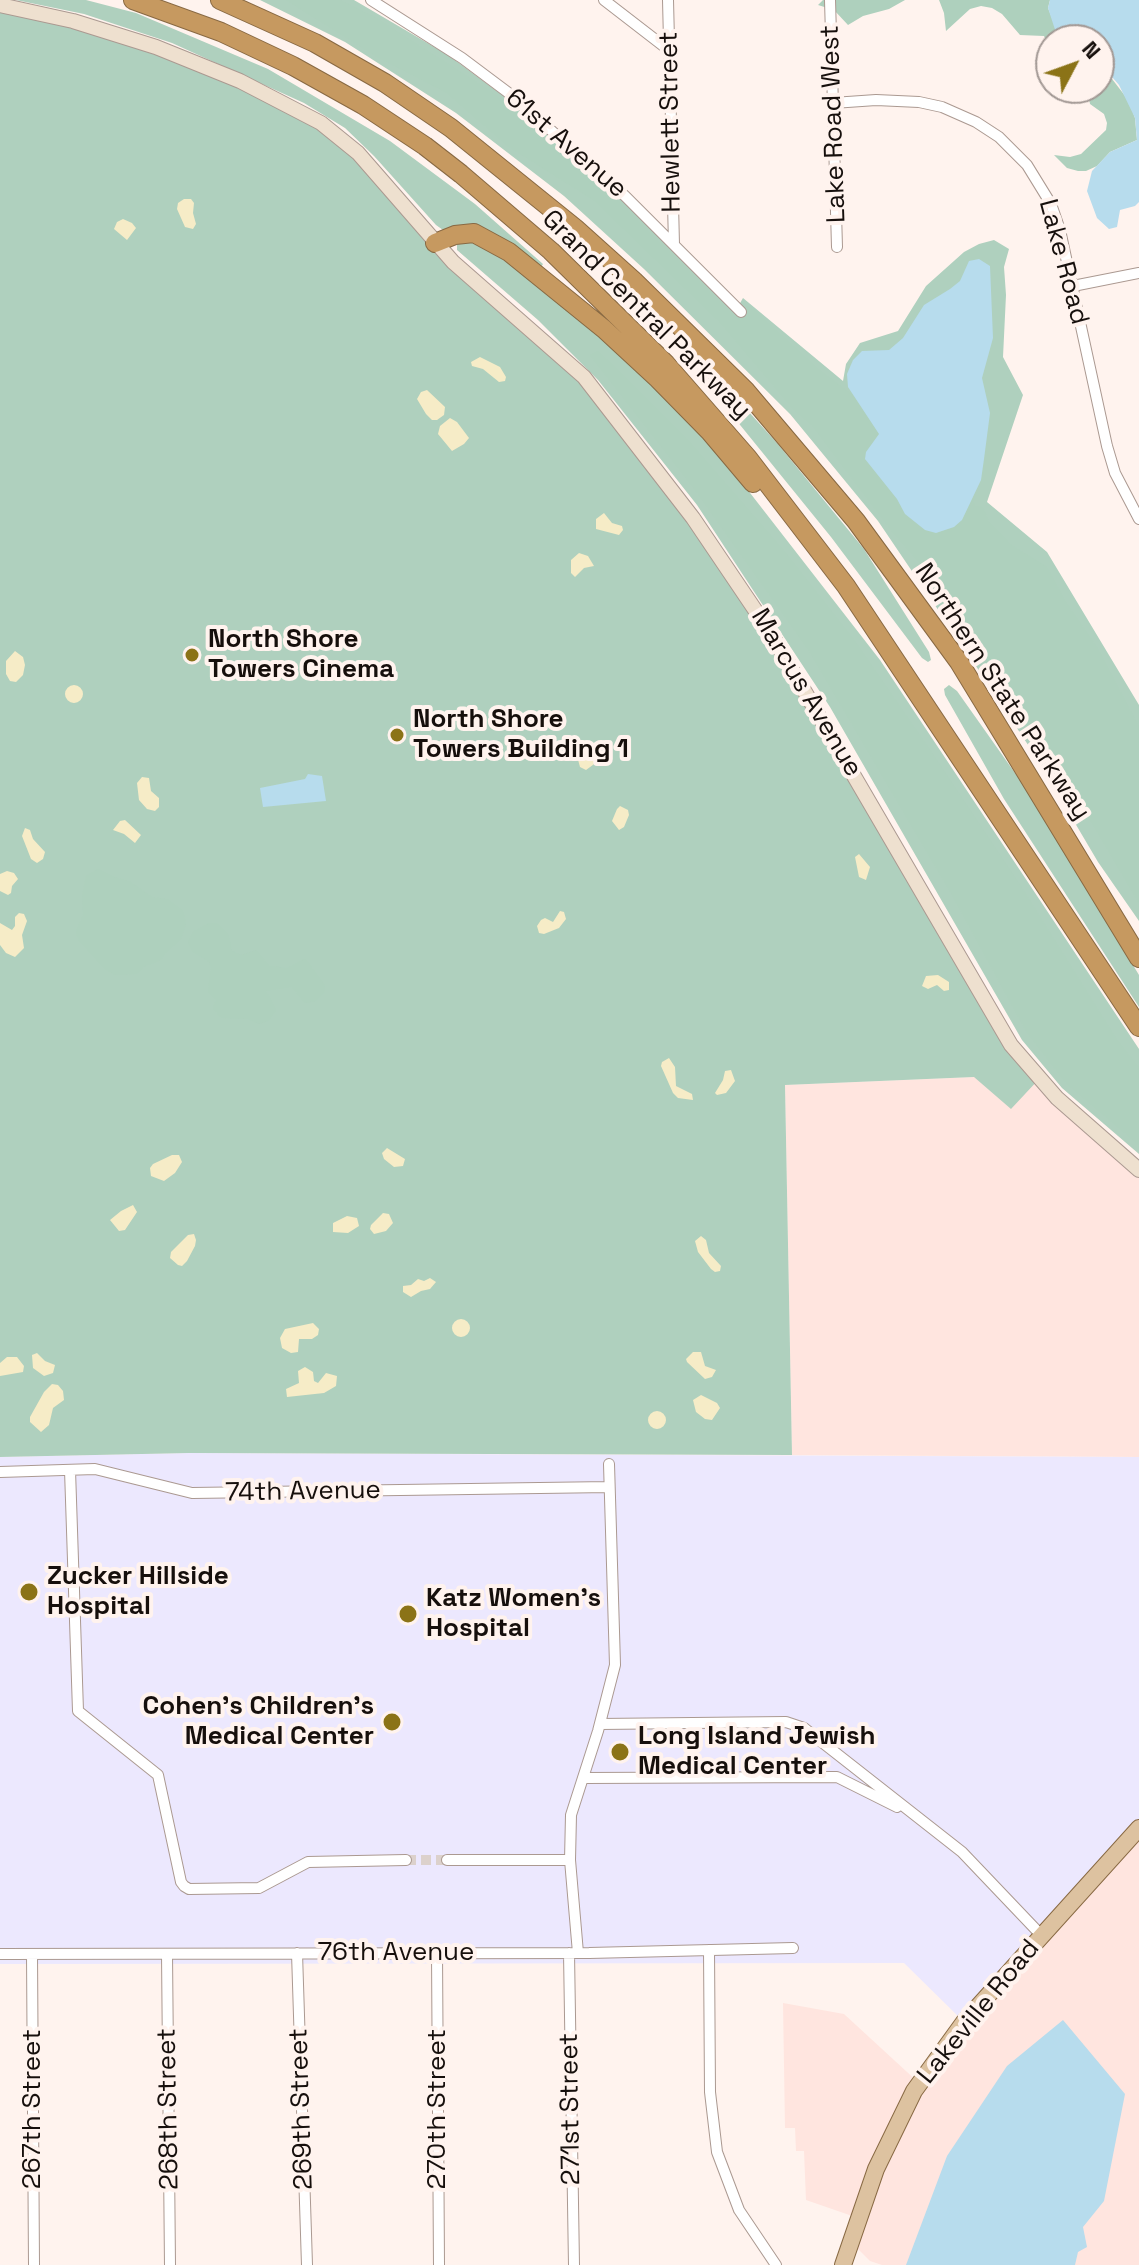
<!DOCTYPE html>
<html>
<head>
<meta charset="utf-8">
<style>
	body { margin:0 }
	#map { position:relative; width:1139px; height:2265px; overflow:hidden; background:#fff3ee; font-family:"Space Grotesk",sans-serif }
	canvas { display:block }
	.north { position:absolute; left:1035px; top:24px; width:80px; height:80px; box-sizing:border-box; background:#fff3ee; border:2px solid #a29894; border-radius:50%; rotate:49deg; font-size:22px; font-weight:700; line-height:32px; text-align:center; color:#160f0c }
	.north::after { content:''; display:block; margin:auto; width:28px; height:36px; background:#8b7317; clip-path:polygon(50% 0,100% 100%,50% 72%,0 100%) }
</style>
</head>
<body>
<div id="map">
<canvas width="1139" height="2265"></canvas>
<div class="north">N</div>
</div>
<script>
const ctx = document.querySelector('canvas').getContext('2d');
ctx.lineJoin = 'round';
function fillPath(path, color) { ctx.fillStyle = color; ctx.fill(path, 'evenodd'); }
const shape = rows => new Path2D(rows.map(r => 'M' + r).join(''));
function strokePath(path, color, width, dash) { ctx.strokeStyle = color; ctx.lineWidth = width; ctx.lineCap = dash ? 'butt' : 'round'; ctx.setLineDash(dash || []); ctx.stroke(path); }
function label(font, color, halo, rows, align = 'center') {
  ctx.font = font + ' "Space Grotesk",sans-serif'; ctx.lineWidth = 8; ctx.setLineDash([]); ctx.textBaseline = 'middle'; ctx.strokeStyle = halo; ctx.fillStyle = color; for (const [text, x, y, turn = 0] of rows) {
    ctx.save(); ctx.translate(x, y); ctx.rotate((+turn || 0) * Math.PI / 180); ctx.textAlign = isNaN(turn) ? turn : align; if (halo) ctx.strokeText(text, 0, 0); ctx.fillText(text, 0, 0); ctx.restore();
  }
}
fillPath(shape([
	[974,1077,1039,1079,1139,1170,1139,1457,792,1455,785,1085],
	[1139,1828,1139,2265,882,2265,870,2261,850,2241,858,2218,806,2200,804,2151,796,2151,795,2128,785,2128,783,2003,844,2014,919,2083]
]), '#ffe5df');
fillPath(shape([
	[189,1453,1139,1457,1139,1828,964,2022,904,1963,0,1964,0,1457]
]), '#ece8fe');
fillPath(shape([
	[16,0,86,0,136,13,268,69,390,141,475,204,543,264,540,269,491,232,473,224,443,230,436,225,374,156,345,128,304,103,172,43,84,14],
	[260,0,354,0,448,55,517,106,580,159,736,310,743,298,843,381,846,364,860,343,898,331,926,286,964,252,979,244,994,240,1009,249,1004,267,1006,295,1003,357,1023,395,987,502,1047,552,1139,705,1139,921,1098,862,1036,757,968,654,878,521,790,414,644,269,564,196,456,113,345,42],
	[0,5,125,36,321,123,435,243,558,352,693,518,1039,1079,1011,1109,974,1077,785,1085,792,1455,189,1453,0,1457],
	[481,241,554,293,642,372,719,453,880,660,1139,1049,1139,1154,1062,1088,1022,1040,830,707,697,505,598,380,538,320,457,250,457,242],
	[693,365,697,365,720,389,729,390,777,443,864,549,929,652,931,660,928,662,922,658,831,537,719,399,720,396],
	[949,685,957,691,1027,790,1139,975,1139,1007,1004,799,945,695,944,689]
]), '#afd0be');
fillPath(shape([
	[286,0,340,0,373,16,489,90,569,153,735,317,741,317,747,306,755,311,818,369,855,397,879,434,866,452,872,469,897,499,905,514,962,520,972,498,975,506,983,507,989,522,1010,544,1047,567,1065,601,1098,649,1139,727,1139,903,1078,799,992,675,926,570,891,530,812,425,795,411,719,321,595,201,509,147,447,93,377,57],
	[823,0,905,0,889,9,863,16,848,25,834,10,818,5],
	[939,0,1050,0,1048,8,1061,40,1051,40,1051,72,1037,76,1047,62,1050,48,1044,36,1020,35,1002,14,992,8,981,6,970,9,946,31,944,13],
	[1099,62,1129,101,1135,118,1137,140,1110,152,1097,166,1086,171,1078,171,1067,168,1054,155,1070,157,1081,154,1106,130,1107,123,1104,114,1090,104,1087,88,1099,88],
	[598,351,686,438,784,551,854,640,932,753,1022,888,1117,1040,1139,1068,1139,1145,1066,1083,1026,1031,951,893,808,649,693,487,590,355],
	[98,869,114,877,129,881,152,897,167,899,183,911,186,924,181,939,165,953,161,960,143,967,137,974,115,975,105,969,78,939,76,932,83,915,82,896,86,876],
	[209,923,217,923,228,934,232,951,241,955,256,950,269,966,288,968,304,959,307,961,325,986,324,993,316,1001,305,1003,292,987,266,991,276,1010,268,1021,259,1024,248,1019,221,1018,213,1008,216,1000,208,991,211,968,209,962,192,951,188,943,193,932]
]), '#aed0bd');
fillPath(shape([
	[184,199,191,199,194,203,193,213,196,224,193,229,185,227,177,209,178,203],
	[123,219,132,223,136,228,127,240,114,229,117,222],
	[480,357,500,367,506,377,505,381,499,382,483,369,472,366,471,362],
	[427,390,445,407,444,415,437,420,432,420,426,414,417,399,421,392],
	[450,418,457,422,469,438,464,444,452,451,438,434,440,426],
	[604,513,612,523,622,526,623,530,619,535,596,529,596,519],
	[579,553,588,556,594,566,584,568,575,577,571,573,571,560],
	[15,651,23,657,25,665,23,675,16,682,10,681,6,674,6,661],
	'65 694a9 9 0 1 1 18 0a9 9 0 1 1-18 0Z',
	[599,748,604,754,601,759,586,770,580,767,577,756,581,750,585,749,590,753],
	[142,777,149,778,151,791,159,798,159,807,155,811,147,809,139,800,137,783],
	[620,806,628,810,629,815,624,827,619,830,612,821,617,809],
	[125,820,141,835,135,843,124,834,113,830,120,821],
	[25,828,30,830,33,839,45,852,43,859,37,863,31,859,22,836],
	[859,854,870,867,866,880,859,877,855,857],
	[7,871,14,873,18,879,12,886,11,893,8,895,0,891,0,874],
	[560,911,564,912,566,919,559,928,544,934,539,933,537,926,541,920,545,918,553,922],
	[19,913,24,914,27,921,22,935,24,948,15,957,6,953,0,945,0,923,12,930,15,926,15,917],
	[938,975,949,982,949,990,944,991,937,985,928,989,922,986,926,976],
	[669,1058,675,1067,676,1086,692,1094,693,1100,678,1098,673,1093,661,1066,662,1062],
	[731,1070,735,1081,726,1093,717,1095,715,1093,723,1080,725,1071],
	[387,1148,405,1159,403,1166,394,1167,384,1159,382,1153],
	[172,1155,179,1155,182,1162,175,1173,164,1181,151,1176,150,1168,153,1164],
	[133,1205,137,1212,125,1230,119,1231,110,1220,121,1211],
	[383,1213,389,1214,393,1223,386,1231,374,1234,370,1229,371,1225],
	[347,1216,357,1218,359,1226,348,1233,333,1232,333,1223],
	[194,1234,196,1240,195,1246,187,1261,182,1266,178,1265,170,1258,171,1252,188,1235],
	[701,1236,706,1240,709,1253,721,1266,720,1271,715,1272,711,1269,698,1252,695,1241],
	[430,1278,436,1282,430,1289,421,1291,411,1297,403,1292,403,1286,411,1285,418,1279,424,1281],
	'452 1328a9 9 0 1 1 18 0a9 9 0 1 1-18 0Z',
	[313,1323,319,1329,318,1335,312,1339,299,1339,298,1352,291,1353,282,1348,280,1338,285,1329],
	[693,1352,701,1352,705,1366,716,1370,712,1377,705,1379,687,1362,686,1359],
	[37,1353,45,1361,55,1365,53,1373,44,1376,33,1368,32,1355],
	[7,1357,17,1357,24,1366,23,1372,0,1376,0,1363],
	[305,1367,313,1372,314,1381,318,1383,326,1373,337,1376,336,1386,324,1393,287,1397,286,1389,299,1383,298,1371],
	[52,1384,58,1385,63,1391,64,1400,53,1408,49,1425,41,1432,30,1422,30,1417,44,1392],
	[701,1395,717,1403,720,1408,712,1420,705,1419,696,1412,693,1400],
	'648 1420a9 9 0 1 1 18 0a9 9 0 1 1-18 0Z'
]), '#f6ecc7');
fillPath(shape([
	[1050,0,1139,0,1139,202,1135,206,1120,210,1117,227,1109,229,1097,218,1087,191,1092,171,1110,152,1137,140,1135,118,1119,85,1099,62,1099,40,1058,39,1048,8],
	[979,259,990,266,993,338,982,378,990,413,984,459,981,480,962,520,954,527,936,533,925,530,905,514,897,499,865,459,866,452,879,434,848,387,847,374,853,360,862,351,889,350,903,338,924,305,950,289,960,281,969,261],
	[308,774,322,776,326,801,263,807,260,788,305,779],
	[1063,2020,1125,2094,1104,2201,1083,2227,1087,2247,1078,2252,1075,2265,906,2265,947,2156,1007,2066]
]), '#b7dced');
strokePath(shape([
	[406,1860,447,1860]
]), '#dcd1cc', 10, [10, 5]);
const minor = shape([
	[371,0,462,58,510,94,625,196,741,312],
	[604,0,670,51],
	[668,0,674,244],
	[830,0,837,247],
	[833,103,876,100,919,102,942,107,976,122,999,137,1027,165,1051,204,1060,230,1107,446,1115,473,1139,519],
	[1073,286,1139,273],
	[70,1470,78,1711,158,1775,181,1882,184,1886,189,1889,259,1888,308,1862,406,1860],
	[0,1472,95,1469,192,1493,609,1487],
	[600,1724,786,1722,804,1728,962,1852,1042,1936],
	[584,1778,837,1777,897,1807],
	[447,1860,570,1860],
	[709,1950,710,2092,717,2152,739,2210,776,2265],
	[297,1953,307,2265],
	[437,1953,439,2265],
	[569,1953,574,2265],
	[578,1953,570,1860,571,1815,598,1731,615,1665,609,1464],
	[0,1954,589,1953,793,1948],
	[32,1954,34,2265],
	[167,1954,170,2265]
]);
const secondary = shape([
	[0,5,73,21,156,47,240,81,321,123,358,153,453,262,584,377,693,518,770,632,1011,1045,1057,1098,1139,1170]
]);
const primary = shape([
	[843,2265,876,2169,914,2091,964,2022,1139,1828]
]);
const motorway = shape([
	[133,0,221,32,293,66,363,105,425,146,461,174,551,251,666,364,748,458,846,586,1139,1027],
	[220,0,315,43,385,83,451,128,575,228,634,281,746,391,856,521,959,662,1139,958],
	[435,243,455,235,474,233,509,252,604,329,658,379,710,432,753,483]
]);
strokePath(minor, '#ab9991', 12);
strokePath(secondary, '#ab9991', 16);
strokePath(primary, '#886943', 18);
strokePath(motorway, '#886943', 20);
strokePath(minor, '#fff', 10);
strokePath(secondary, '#eee0cf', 14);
strokePath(primary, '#ddc2a0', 16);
strokePath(motorway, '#c69960', 18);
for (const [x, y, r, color] of [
	[192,655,8,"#8b7317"],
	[397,735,8,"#8b7317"],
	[29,1592,10,"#8b7317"],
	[408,1614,10,"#8b7317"],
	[392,1722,10,"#8b7317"],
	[620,1752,10,"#8b7317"]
]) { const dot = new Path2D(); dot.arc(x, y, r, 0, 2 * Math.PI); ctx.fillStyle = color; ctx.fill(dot); strokePath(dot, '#fff3ee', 3); }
label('26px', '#160f0c', '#fff3ee', [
	["Hewlett Street",671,122,-91],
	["Lake Road West",834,124,-92],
	["61st Avenue",566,144,41],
	["Lake Road",1063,262,75],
	["Grand Central Parkway",646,315,45],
	["Northern State Parkway",1002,692,57],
	["Marcus Avenue",806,693,59],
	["74th Avenue",303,1492,-1],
	["76th Avenue",396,1953],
	["Lakeville Road",979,2012,-51],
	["267th Street",33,2109,-90],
	["268th Street",169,2109,-91],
	["269th Street",302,2109,-92],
	["270th Street",438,2109,-90],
	["271st Street",571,2109,-91]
]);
label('bold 26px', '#160f0c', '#fff3ee', [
	["North Shore",208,640],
	["Towers Cinema",208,670],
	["North Shore",413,720],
	["Towers Building 1",413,750],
	["Zucker Hillside",47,1577],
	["Hospital",47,1607],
	["Katz Women's",426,1599],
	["Hospital",426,1629],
	["Cohen’s Children’s",374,1707,"right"],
	["Medical Center",374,1737,"right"],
	["Long Island Jewish",638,1737],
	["Medical Center",638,1767]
], 'left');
</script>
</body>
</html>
